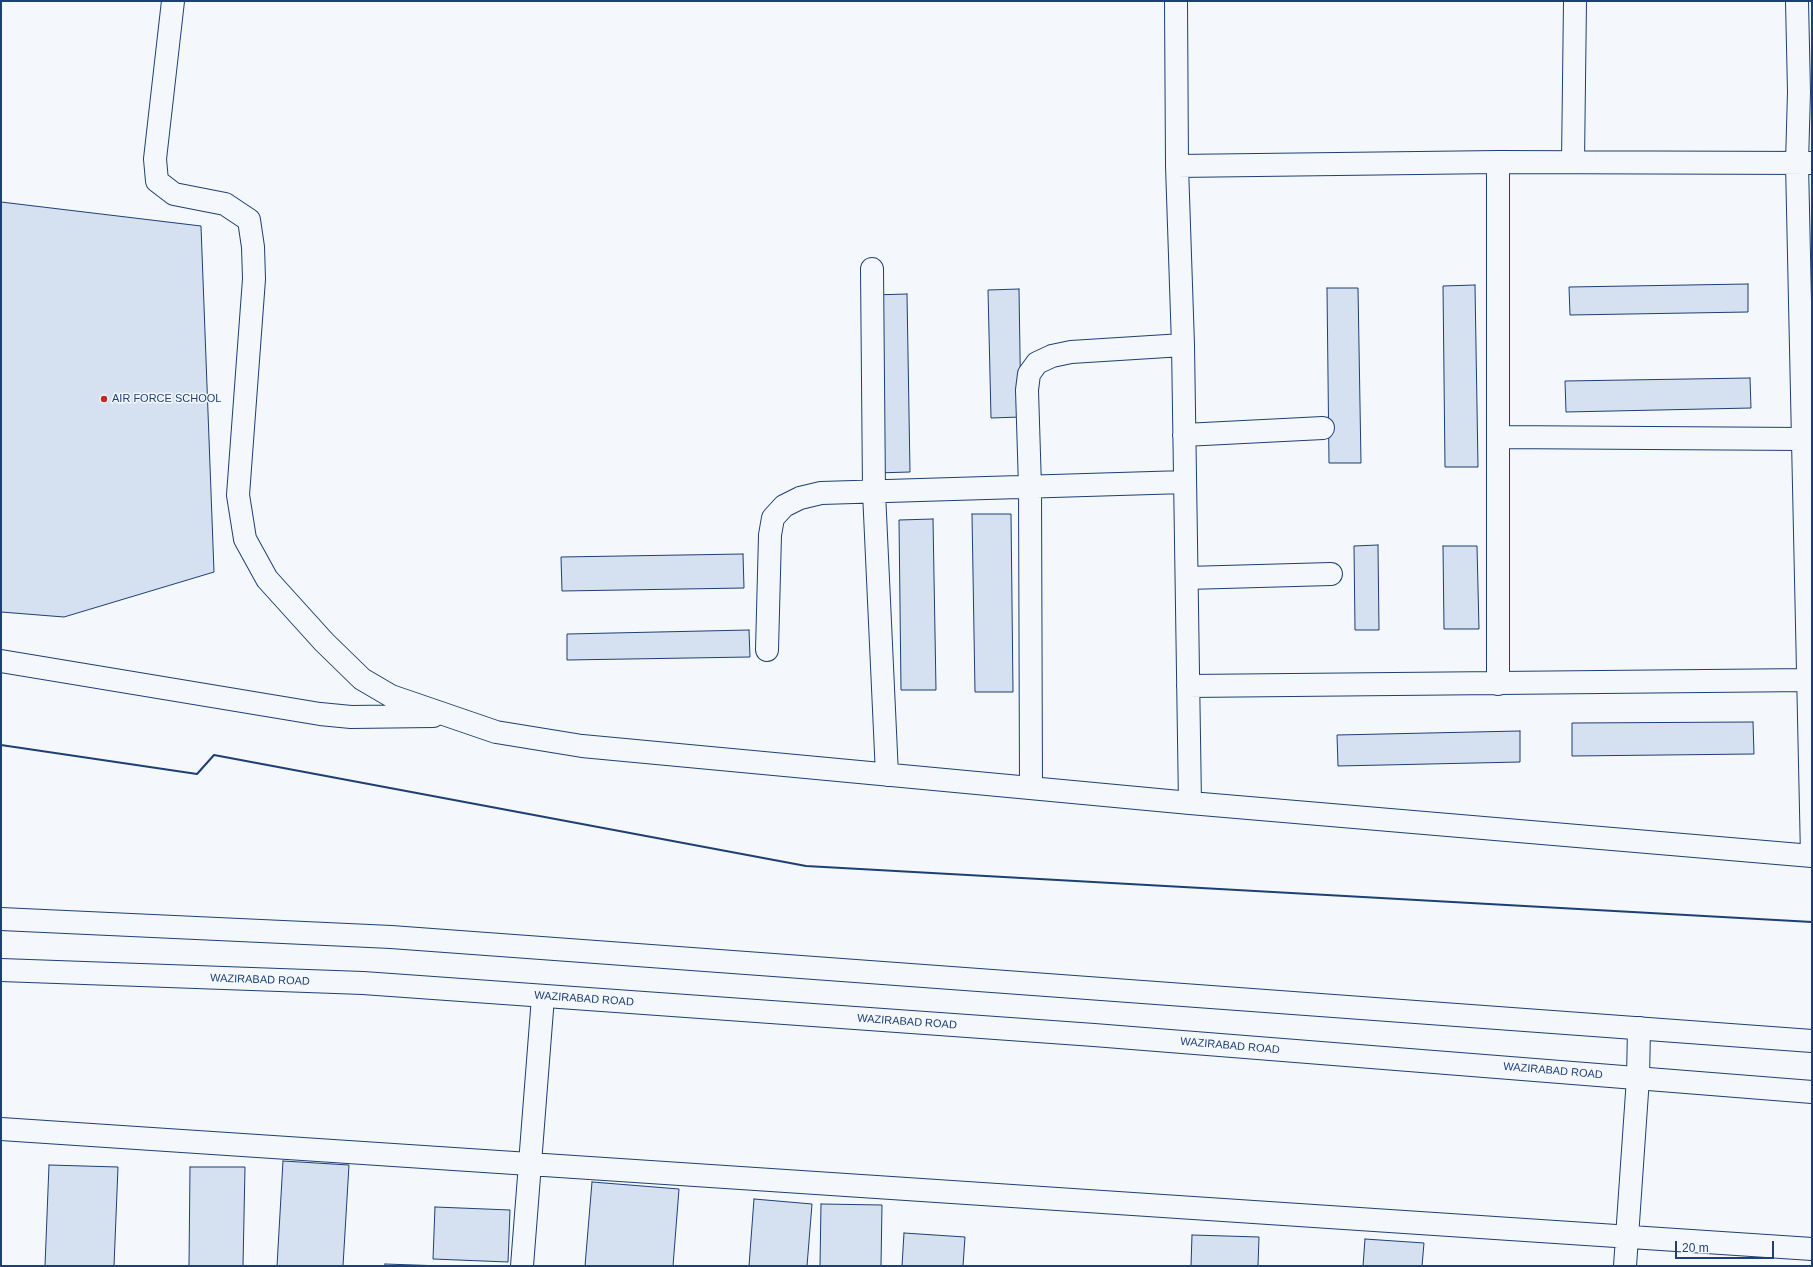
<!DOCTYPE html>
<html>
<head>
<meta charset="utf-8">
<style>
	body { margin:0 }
	#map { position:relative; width:1813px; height:1267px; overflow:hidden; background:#f4f7fb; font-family:Arial,sans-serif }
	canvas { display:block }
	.frame { position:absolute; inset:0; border:2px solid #1d3f73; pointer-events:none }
	.scale { position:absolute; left:1675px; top:1241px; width:99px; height:18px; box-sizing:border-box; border:2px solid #1d3f73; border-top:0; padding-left:5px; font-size:12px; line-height:14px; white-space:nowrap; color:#1d3f73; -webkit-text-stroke:3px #f4f7fb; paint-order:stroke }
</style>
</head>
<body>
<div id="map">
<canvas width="1813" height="1267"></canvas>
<div class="frame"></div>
<div class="scale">20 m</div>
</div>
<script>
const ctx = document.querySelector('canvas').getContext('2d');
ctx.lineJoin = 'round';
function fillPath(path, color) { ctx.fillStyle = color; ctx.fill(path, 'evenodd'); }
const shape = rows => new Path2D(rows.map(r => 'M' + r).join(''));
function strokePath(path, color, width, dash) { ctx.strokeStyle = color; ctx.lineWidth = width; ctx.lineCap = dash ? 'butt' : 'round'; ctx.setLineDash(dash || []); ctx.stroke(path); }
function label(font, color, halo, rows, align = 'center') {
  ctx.font = font + ' Arial,sans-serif'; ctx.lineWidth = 3; ctx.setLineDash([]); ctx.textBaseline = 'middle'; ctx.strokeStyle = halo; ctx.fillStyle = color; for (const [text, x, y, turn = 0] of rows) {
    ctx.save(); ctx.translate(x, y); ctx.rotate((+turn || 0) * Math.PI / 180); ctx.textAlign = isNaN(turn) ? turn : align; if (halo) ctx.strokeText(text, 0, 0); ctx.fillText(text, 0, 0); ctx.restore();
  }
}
const building = shape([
	[1,202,201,226,214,572,64,617,1,612,1,202],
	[1748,284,1748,312,1570,315,1569,287,1748,284],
	[1475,285,1478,467,1445,467,1443,286,1475,285],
	[1327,288,1358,288,1361,463,1329,463,1327,288],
	[1019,289,1021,417,991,418,988,290,1019,289],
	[907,294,910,472,875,473,872,295,907,294],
	[1750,378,1751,408,1566,412,1565,381,1750,378],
	[972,514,1011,514,1013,692,975,692,972,514],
	[933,519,936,690,901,690,899,520,933,519],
	[1378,545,1379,630,1355,630,1354,546,1378,545],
	[1443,546,1477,546,1479,629,1444,629,1443,546],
	[743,554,744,588,562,591,561,557,743,554],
	[749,630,750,657,567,660,567,634,749,630],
	[1753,722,1754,754,1572,756,1572,723,1753,722],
	[1520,731,1520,762,1338,766,1337,735,1520,731],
	[283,1161,349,1165,343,1266,277,1266,283,1161],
	[49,1165,118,1167,114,1266,45,1266,49,1165],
	[190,1167,245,1167,243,1266,189,1266,190,1167],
	[592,1182,679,1189,673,1266,585,1266,592,1182],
	[754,1199,812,1204,807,1266,749,1266,754,1199],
	[821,1204,882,1205,881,1266,820,1266,821,1204],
	[435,1207,510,1210,508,1262,433,1259,435,1207],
	[904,1233,965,1237,963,1266,902,1266,904,1233],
	[1192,1235,1259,1237,1258,1266,1191,1266,1192,1235],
	[1365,1239,1424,1243,1422,1266,1363,1266,1365,1239],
	[385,1264,443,1266,385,1266,385,1264]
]);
fillPath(building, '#d5e0f0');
strokePath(building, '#1d3f73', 1);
const minor = shape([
	[173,1,155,159,157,181,174,194,225,204,249,220,253,247,254,279,238,495,245,539,267,579,324,642,362,679,391,696,496,732,582,746,1190,803,1812,856],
	[1176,1,1177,166,1183,345,1190,803],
	[1797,1,1799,92,1797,163,1812,856],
	[1498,162,1498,684],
	[1573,162,1575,1],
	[1177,166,1498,162,1812,163],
	[872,269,874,492,887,775],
	[1184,435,1323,428],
	[1498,437,1803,439],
	[1187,578,1331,574],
	[767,650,770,535,773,518,784,506,800,498,821,493,1185,482],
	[1,661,320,714,351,717,433,716],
	[1188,686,1808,680],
	[1031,788,1030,487,1027,390,1029,374,1037,363,1052,356,1071,352,1183,345],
	[1,1129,1812,1249],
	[522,1266,543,997],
	[1625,1266,1638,1078,1639,1028]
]);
const highway = shape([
	[1,919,391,937,1812,1041],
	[1,970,363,983,1094,1035,1812,1092]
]);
strokePath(minor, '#1d3f73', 24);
strokePath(highway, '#1d3f73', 24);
strokePath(minor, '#f4f7fb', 22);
strokePath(highway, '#f4f7fb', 22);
strokePath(shape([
	[1,745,197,774,214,755,806,866,1812,922]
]), '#1d3f73', 2);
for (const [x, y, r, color] of [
	[104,399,4,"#c62828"]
]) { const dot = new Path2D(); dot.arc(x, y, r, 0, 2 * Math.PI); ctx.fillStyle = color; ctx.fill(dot); strokePath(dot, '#f4f7fb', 1.5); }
label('11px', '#1d3f73', '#f4f7fb', [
	["AIR FORCE SCHOOL",112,399]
], 'left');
label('11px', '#1d3f73', '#f4f7fb', [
	["WAZIRABAD ROAD",260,980,2],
	["WAZIRABAD ROAD",584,999,4],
	["WAZIRABAD ROAD",907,1022,4],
	["WAZIRABAD ROAD",1230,1046,5],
	["WAZIRABAD ROAD",1553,1071,5]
]);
</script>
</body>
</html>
